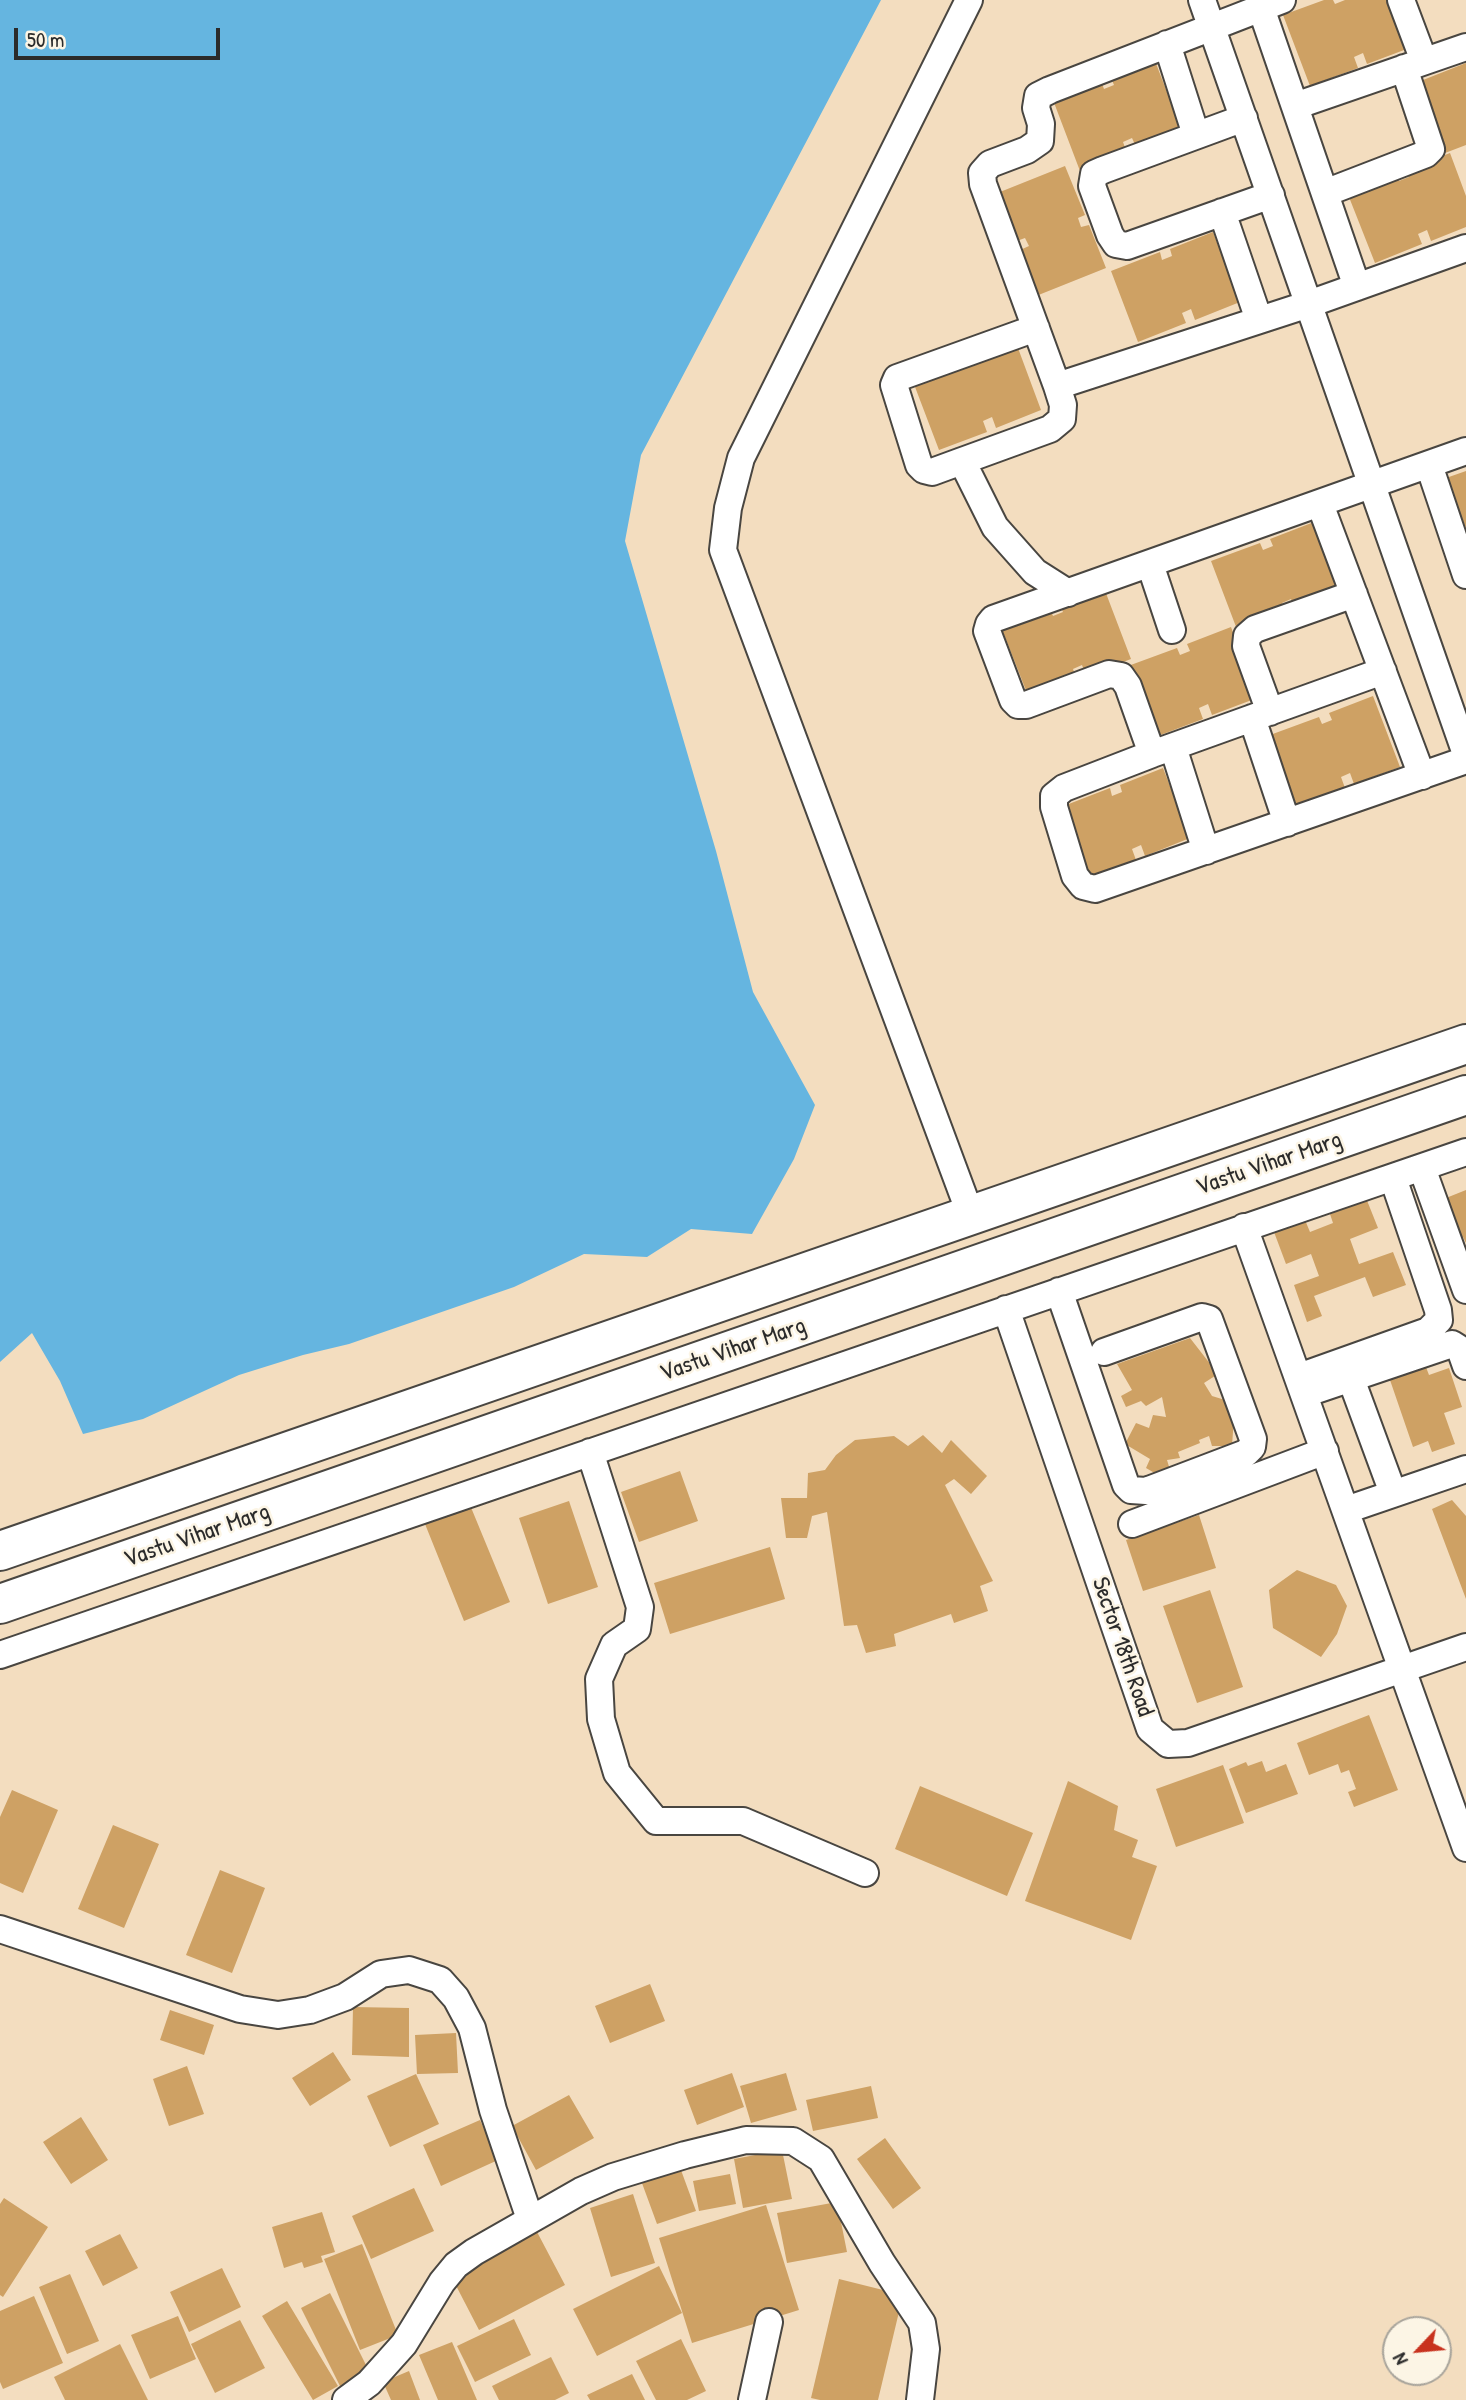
<!DOCTYPE html>
<html>
<head>
<meta charset="utf-8">
<style>
	body { margin:0 }
	#map { position:relative; width:1466px; height:2400px; overflow:hidden; background:#f3ddbf; font-family:"Patrick Hand",sans-serif }
	canvas { display:block }
	.north { position:absolute; left:1382px; top:2316px; width:70px; height:70px; box-sizing:border-box; background:#fcf5e5; border:2px solid #a8a49b; border-radius:50%; rotate:244deg; font-size:19px; font-weight:700; line-height:28px; text-align:center; color:#2b2b2b }
	.north::after { content:''; display:block; margin:auto; width:24px; height:32px; background:#c8321e; clip-path:polygon(50% 0,100% 100%,50% 72%,0 100%) }
	.scale { position:absolute; left:14px; top:28px; width:206px; height:32px; box-sizing:border-box; border:4px solid #2b2b2b; border-top:0; padding-left:9px; font-size:21px; line-height:24px; white-space:nowrap; color:#2b2b2b; -webkit-text-stroke:5px #fcf5e5; paint-order:stroke }
</style>
</head>
<body>
<div id="map">
<canvas width="1466" height="2400"></canvas>
<div class="north">N</div>
<div class="scale">50 m</div>
</div>
<script>
const ctx = document.querySelector('canvas').getContext('2d');
ctx.lineJoin = 'round';
function fillPath(path, color) { ctx.fillStyle = color; ctx.fill(path, 'evenodd'); }
const shape = rows => new Path2D(rows.map(r => 'M' + r).join(''));
function strokePath(path, color, width, dash) { ctx.strokeStyle = color; ctx.lineWidth = width; ctx.lineCap = dash ? 'butt' : 'round'; ctx.setLineDash(dash || []); ctx.stroke(path); }
function label(font, color, halo, rows, align = 'center') {
  ctx.font = font + ' "Patrick Hand",sans-serif'; ctx.lineWidth = 5; ctx.setLineDash([]); ctx.textBaseline = 'middle'; ctx.strokeStyle = halo; ctx.fillStyle = color; for (const [text, x, y, turn = 0] of rows) {
    ctx.save(); ctx.translate(x, y); ctx.rotate((+turn || 0) * Math.PI / 180); ctx.textAlign = isNaN(turn) ? turn : align; if (halo) ctx.strokeText(text, 0, 0); ctx.fillText(text, 0, 0); ctx.restore();
  }
}
fillPath(shape([
	[0,0,881,0,641,455,625,541,716,851,753,992,815,1105,794,1159,752,1234,691,1229,647,1257,584,1254,514,1287,349,1344,303,1355,239,1375,143,1419,83,1434,60,1381,32,1333,0,1362]
]), '#65b5e0');
fillPath(shape([
	[1324,0,1333,0,1335,4,1345,0,1394,0,1412,47,1367,64,1363,53,1354,57,1358,68,1310,86,1283,15],
	[1155,61,1182,131,1137,149,1132,138,1123,142,1127,153,1080,171,1053,100,1101,81,1104,89,1114,85,1111,78],
	[1466,63,1466,145,1445,153,1418,82],
	[1450,153,1466,196,1466,227,1431,241,1427,230,1418,234,1422,244,1375,263,1347,192,1397,174,1399,181,1409,177,1406,170],
	[1065,166,1085,215,1078,218,1081,227,1089,225,1106,268,1036,296,1018,251,1029,246,1025,238,1014,242,995,194],
	[1213,232,1240,302,1195,320,1191,309,1182,313,1186,323,1138,342,1111,271,1160,252,1162,260,1172,256,1170,249],
	[1015,340,1041,410,996,428,992,417,983,421,987,432,939,450,912,379],
	[1466,471,1466,528,1446,478],
	[1314,522,1340,593,1295,610,1291,599,1282,603,1286,614,1238,632,1211,561,1260,543,1263,550,1273,546,1270,539],
	[1104,588,1131,659,1086,676,1082,665,1073,669,1077,680,1029,698,1001,627,1050,609,1053,616,1063,612,1060,605],
	[1231,627,1257,698,1212,715,1208,704,1199,708,1203,719,1155,737,1128,666,1177,648,1180,655,1190,651,1187,644],
	[1373,696,1400,767,1354,784,1350,773,1341,777,1345,788,1297,806,1270,735,1319,717,1322,724,1332,720,1329,713],
	[1163,768,1190,838,1145,856,1141,845,1132,849,1136,860,1088,878,1061,807,1110,788,1112,796,1122,792,1120,785],
	[1466,1190,1466,1243,1463,1237,1458,1239,1441,1200],
	[1366,1198,1378,1228,1350,1239,1359,1264,1393,1252,1406,1285,1373,1297,1365,1277,1314,1296,1322,1316,1307,1322,1294,1285,1319,1276,1311,1254,1286,1264,1274,1232,1305,1220,1310,1232,1333,1223,1329,1211],
	[1190,1338,1218,1374,1204,1383,1212,1396,1235,1403,1232,1446,1212,1446,1209,1436,1199,1440,1200,1443,1178,1452,1180,1458,1167,1460,1170,1470,1165,1479,1146,1468,1150,1459,1125,1444,1136,1423,1149,1428,1153,1415,1166,1417,1162,1397,1146,1406,1141,1401,1126,1407,1121,1396,1132,1390,1117,1364],
	[1424,1362,1429,1375,1449,1368,1462,1407,1444,1413,1455,1444,1432,1452,1428,1441,1413,1447,1390,1380,1402,1375,1400,1370],
	[923,1435,942,1453,951,1440,987,1476,971,1494,954,1479,945,1485,993,1581,980,1586,988,1611,954,1623,951,1614,894,1634,896,1646,866,1653,857,1625,844,1626,827,1512,812,1516,807,1538,786,1538,781,1498,807,1498,808,1473,825,1470,836,1455,855,1440,894,1436,908,1446],
	[680,1471,698,1521,639,1542,621,1492],
	[1452,1500,1466,1516,1466,1599,1432,1509],
	[569,1501,598,1587,548,1604,519,1518],
	[470,1505,510,1602,464,1621,425,1524],
	[1199,1515,1216,1568,1143,1591,1126,1540],
	[770,1547,785,1599,670,1634,654,1583],
	[1297,1570,1336,1585,1347,1606,1337,1634,1321,1657,1273,1628,1269,1590],
	[1210,1590,1243,1687,1197,1703,1163,1606],
	[1369,1715,1398,1790,1354,1807,1348,1792,1356,1789,1349,1770,1341,1773,1338,1764,1309,1775,1297,1743],
	[1262,1761,1266,1772,1286,1764,1298,1794,1246,1813,1229,1769,1246,1762,1248,1766],
	[1223,1765,1244,1823,1176,1847,1156,1789],
	[1068,1781,1118,1806,1114,1830,1138,1840,1132,1857,1157,1866,1131,1940,1025,1901],
	[920,1786,1033,1833,1007,1896,895,1849],
	[12,1790,58,1810,23,1893,0,1883,0,1817],
	[113,1825,159,1844,124,1928,78,1909],
	[220,1870,265,1888,232,1973,186,1955],
	[650,1984,665,2021,610,2043,595,2006],
	[353,2007,409,2008,409,2057,352,2055],
	[170,2010,214,2025,204,2055,160,2040],
	[456,2033,458,2073,417,2074,415,2035],
	[333,2052,351,2080,310,2106,292,2078],
	[187,2066,204,2114,169,2126,153,2079],
	[732,2073,744,2107,697,2125,684,2090],
	[786,2073,797,2110,751,2123,740,2086],
	[416,2074,439,2124,390,2147,367,2096],
	[871,2086,878,2118,813,2131,806,2100],
	[569,2095,594,2138,536,2170,512,2126],
	[81,2117,108,2160,71,2184,43,2142],
	[480,2120,498,2160,441,2186,423,2145],
	[885,2138,921,2188,893,2209,857,2159],
	[782,2150,792,2199,743,2208,734,2159],
	[678,2162,696,2211,657,2224,639,2175],
	[730,2174,736,2204,699,2211,693,2181],
	[414,2188,434,2231,371,2259,352,2216],
	[633,2194,655,2263,611,2277,590,2208],
	[4,2198,48,2227,3,2297,0,2295,0,2204],
	[837,2202,847,2252,787,2263,777,2213],
	[766,2205,799,2310,692,2343,659,2238],
	[322,2212,335,2252,321,2256,323,2262,304,2268,302,2262,284,2268,272,2227],
	[536,2230,565,2285,479,2330,450,2274],
	[120,2234,138,2268,103,2286,85,2251],
	[362,2244,398,2335,360,2350,324,2259],
	[659,2266,682,2313,597,2356,573,2309],
	[222,2268,241,2307,189,2332,170,2292],
	[70,2274,99,2341,67,2354,39,2287],
	[839,2279,903,2295,878,2400,820,2400,811,2398],
	[330,2293,370,2373,341,2388,301,2308],
	[34,2296,63,2363,3,2389,0,2382,0,2311],
	[287,2301,338,2386,313,2400,262,2316],
	[178,2316,196,2359,150,2379,131,2335],
	[514,2319,531,2355,475,2382,457,2346],
	[240,2320,265,2368,215,2393,191,2344],
	[681,2339,706,2391,687,2400,656,2400,636,2361],
	[452,2342,477,2400,438,2400,419,2355],
	[120,2344,148,2400,65,2400,54,2377],
	[551,2357,569,2393,555,2400,499,2400,492,2386],
	[409,2371,420,2400,391,2400,383,2382],
	[632,2374,645,2400,590,2400,587,2395]
]), '#cea164');
const minor = shape([
	[969,0,741,458,728,508,723,550,971,1216],
	[1202,0,1466,754],
	[1401,0,1424,61],
	[1261,8,1357,287],
	[1167,44,1196,135],
	[1295,106,1466,47],
	[1244,118,1103,170,1094,174,1092,186,1110,235,1116,244,1127,246,1271,195],
	[1325,193,1426,154,1431,149,1404,68],
	[1222,212,1259,320],
	[1057,386,983,184,982,173,990,164,1027,150,1040,141,1041,124,1036,108,1038,96,1050,90,1282,0],
	[1466,451,993,619,989,624,987,631,1013,700,1018,705,1026,705,1109,674,1121,676,1128,686,1152,754,1064,788,1054,796,1054,807,1075,876,1083,886,1095,889,1466,760],
	[962,461,932,472,924,470,919,465,894,385,897,378,1036,328],
	[1429,465,1466,575],
	[1320,504,1422,776],
	[1150,564,1172,630],
	[1068,593,1035,572,995,527,962,461,1050,429,1062,419,1063,405,1057,386,1309,304,1466,248],
	[1270,712,1246,646,1247,636,1255,629,1354,594],
	[1252,718,1287,823],
	[1173,747,1206,851],
	[1152,754,1383,671],
	[1422,1168,1466,1290],
	[1244,1227,1466,1848],
	[1059,1291,1126,1485,1131,1490,1146,1491,1246,1453,1252,1447,1253,1439,1209,1319,1202,1317,1104,1352],
	[1006,1309,1150,1729,1168,1744,1188,1743,1466,1647],
	[1299,1377,1428,1331,1439,1320,1438,1310,1393,1178],
	[1351,1379,1393,1493],
	[1316,1390,1452,1344,1460,1349,1466,1366],
	[590,1452,640,1607,637,1629,614,1645,599,1679,601,1719,617,1773,656,1821,743,1821,865,1873],
	[1346,1510,1466,1469],
	[1132,1524,1325,1451],
	[0,1655,1466,1152],
	[0,1929,240,2009,278,2015,310,2010,345,1997,381,1974,409,1970,440,1980,456,1998,472,2028,493,2110,530,2219],
	[346,2400,369,2383,404,2344,442,2282,456,2265,474,2252,581,2191,613,2177,685,2155,746,2140,793,2141,821,2159,882,2263,922,2323,926,2349,920,2400],
	[752,2400,769,2322]
]);
const primary = shape([
	[0,1551,1466,1044],
	[0,1604,1466,1095]
]);
strokePath(minor, '#494641', 30);
strokePath(primary, '#494641', 42);
strokePath(minor, '#fff', 26);
strokePath(primary, '#fff', 38);
label('24px', '#2b2b2b', '#fcf5e5', [
	["Vastu Vihar Marg",1269,1164,-19],
	["Vastu Vihar Marg",733,1350,-19],
	["Vastu Vihar Marg",197,1536,-19],
	["Sector 18th Road",1122,1647,71]
]);
</script>
</body>
</html>
